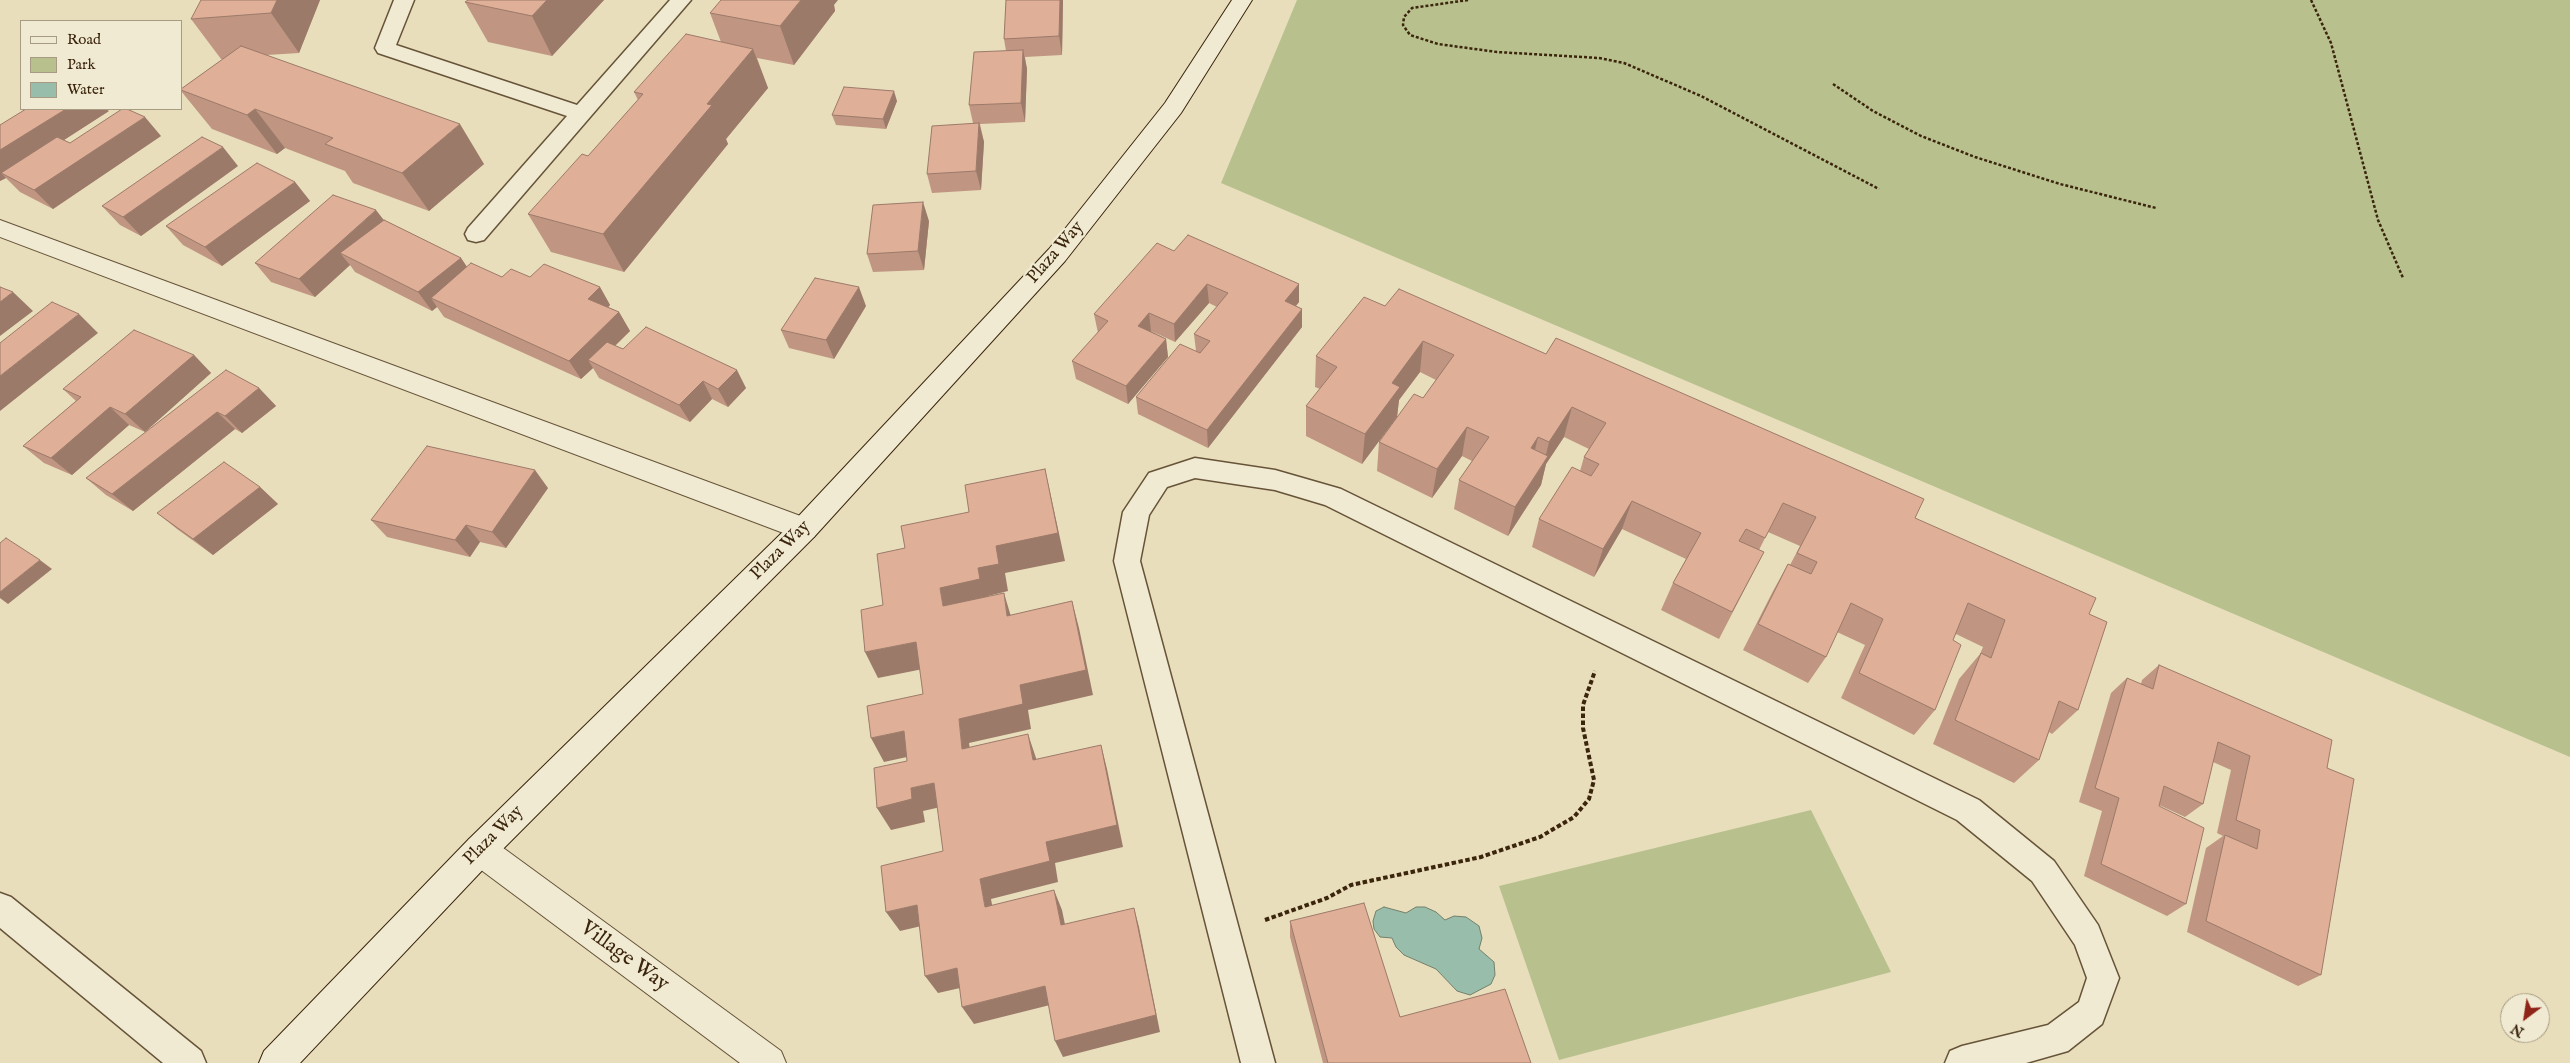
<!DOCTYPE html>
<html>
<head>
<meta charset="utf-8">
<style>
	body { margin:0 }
	#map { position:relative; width:2570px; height:1063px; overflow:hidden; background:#e8debb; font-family:"IM FELL English",serif }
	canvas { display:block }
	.legend { position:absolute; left:20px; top:20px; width:162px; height:90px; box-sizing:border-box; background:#f0ead3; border:1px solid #a89b83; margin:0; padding:6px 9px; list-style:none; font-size:15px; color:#3b250c }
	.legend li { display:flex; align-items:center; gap:10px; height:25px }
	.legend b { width:25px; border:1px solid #a89b83 }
	.north { position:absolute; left:2500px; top:993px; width:50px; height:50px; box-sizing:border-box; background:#f0ead3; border:1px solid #a89b83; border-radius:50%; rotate:211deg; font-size:14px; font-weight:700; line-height:20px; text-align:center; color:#3b250c }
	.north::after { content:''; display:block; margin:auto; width:18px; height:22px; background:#8f2418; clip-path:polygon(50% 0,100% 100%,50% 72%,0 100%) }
</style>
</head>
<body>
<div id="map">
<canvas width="2570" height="1063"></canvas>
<ul class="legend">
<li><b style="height:6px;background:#f0ead3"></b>Road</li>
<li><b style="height:14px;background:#b8c18e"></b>Park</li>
<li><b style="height:14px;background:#98bdaa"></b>Water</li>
</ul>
<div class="north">N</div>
</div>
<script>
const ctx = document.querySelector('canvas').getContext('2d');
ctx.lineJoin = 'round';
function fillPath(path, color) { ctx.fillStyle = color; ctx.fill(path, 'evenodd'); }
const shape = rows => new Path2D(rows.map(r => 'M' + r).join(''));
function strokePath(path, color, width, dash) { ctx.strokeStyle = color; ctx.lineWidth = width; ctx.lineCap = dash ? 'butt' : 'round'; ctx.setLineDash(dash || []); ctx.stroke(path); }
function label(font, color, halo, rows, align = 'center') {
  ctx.font = font + ' "IM FELL English",serif'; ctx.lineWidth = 4.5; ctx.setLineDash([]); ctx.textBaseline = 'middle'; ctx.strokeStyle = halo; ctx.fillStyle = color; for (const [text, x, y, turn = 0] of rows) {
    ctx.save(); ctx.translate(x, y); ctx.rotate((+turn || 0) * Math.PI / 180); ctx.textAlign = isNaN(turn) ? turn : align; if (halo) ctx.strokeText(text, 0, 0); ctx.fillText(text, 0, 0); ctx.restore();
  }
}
fillPath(shape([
	[1297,0,2570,0,2570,757,1221,183],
	[1811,810,1891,972,1559,1060,1499,886]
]), '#b8c18e');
const water = shape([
	[1384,907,1406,913,1416,907,1425,907,1436,912,1445,920,1454,916,1466,917,1479,926,1482,938,1479,949,1494,962,1495,975,1491,984,1470,995,1457,991,1436,969,1404,955,1396,947,1392,938,1380,937,1374,929,1373,921,1376,911,1384,907]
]);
fillPath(water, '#98bdaa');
strokePath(water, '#73806b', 1);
const lane = shape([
	[394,0,414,0,396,45,577,105,670,0,691,0,484,240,476,242,468,240,465,234,468,228,567,116,378,53,375,48,394,0],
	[1195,458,1275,470,1341,489,1979,800,2054,861,2098,925,2119,978,2102,1024,2068,1051,2026,1063,1945,1063,1950,1051,1962,1046,2048,1025,2079,1002,2087,978,2075,945,2032,881,1957,820,1325,505,1275,490,1195,478,1167,487,1149,515,1140,561,1275,1063,1241,1063,1114,561,1123,512,1149,473,1195,458],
	[0,893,11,897,201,1051,206,1063,163,1063,0,928,0,893]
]);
const street = shape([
	[0,220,814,521,818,529,814,537,804,540,794,537,0,237,0,220],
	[480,835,491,839,781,1051,786,1063,740,1063,469,861,464,850,469,839,480,835]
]);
const secondary = shape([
	[1232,0,1252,0,1181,113,1065,261,814,537,491,861,300,1063,259,1063,264,1051,469,839,794,521,1049,249,1165,103,1232,0]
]);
strokePath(lane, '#665338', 3);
strokePath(street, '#665338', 2);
strokePath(secondary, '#3b250c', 2);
strokePath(shape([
	[1468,0,1412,8,1404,17,1403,25,1410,35,1438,44,1497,52,1599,58,1624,63,1701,96,1879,189],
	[2311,0,2331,43,2378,220,2403,278],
	[1833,84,1873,111,1921,136,1975,157,2060,184,2156,208]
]), '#3b250c', 2.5, [3, 2]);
strokePath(shape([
	[1265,920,1327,898,1351,885,1481,857,1540,837,1574,817,1589,799,1594,780,1583,728,1583,705,1595,671]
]), '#3b250c', 4, [4.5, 2.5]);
fillPath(lane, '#f0ead3');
fillPath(street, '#f0ead3');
fillPath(secondary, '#f0ead3');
fillPath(shape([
	[320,0,299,53,267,55,484,164,429,211,353,183,345,171,285,148,277,154,212,129,181,91,181,89,223,59,221,59,191,19],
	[604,0,552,56,488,42,465,2],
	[1006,0,1063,0,1062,55,1025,57,1027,69,1025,122,980,124,984,142,981,190,932,193,927,174,973,123,969,105,1006,51,1004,39],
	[834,5,835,11,794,65,757,58,768,88,726,139,728,144,624,272,551,252,528,214,588,156,638,100,634,92,721,42,710,13],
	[897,101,886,129,836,125,832,115],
	[109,111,64,140,70,143,161,136,53,209,20,192,6,178,0,181,0,125],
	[238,166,141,236,120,225,102,206],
	[295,182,310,201,222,266,183,245,166,226],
	[384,220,461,258,467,267,502,277,530,277,600,287,610,305,608,307,619,312,630,331,615,346,623,349,746,388,728,407,712,399,690,422,599,378,593,368,581,379,444,317,437,307,432,311,355,272,350,265,315,297,271,282,255,263],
	[929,221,924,270,873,272,867,254],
	[1174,251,1299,284,1299,302,1296,306,1302,309,1302,327,1208,448,1138,414,1136,397,1196,351,1194,334,1217,307,1209,303,1175,342,1151,331,1166,339,1168,357,1128,404,1076,379,1072,361,1098,333,1094,314],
	[866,306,834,359,789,348,781,330],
	[1385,306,1915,518,2089,614,2078,710,2052,734,2049,732,2039,760,2014,783,1933,744,1959,679,1980,654,1983,647,1956,634,1953,640,1935,710,1914,735,1841,698,1865,645,1837,632,1826,657,1808,683,1743,650,1773,591,1788,564,1790,565,1800,546,1768,532,1759,550,1764,552,1719,639,1661,610,1673,583,1686,559,1622,529,1594,577,1532,547,1539,519,1580,471,1584,457,1589,449,1564,437,1546,464,1541,485,1508,536,1454,509,1459,480,1472,461,1462,456,1432,498,1377,471,1379,442,1423,398,1436,380,1420,372,1399,400,1397,417,1362,464,1306,436,1306,406,1320,389,1315,387,1316,356],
	[194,355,211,373,145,432,129,425,72,475,44,463,23,446,76,401,63,389],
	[259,388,276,406,242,433,235,429,133,511,106,495,86,478],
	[260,487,278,504,213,555,177,529,157,513],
	[548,488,506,548,480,542,470,557,387,537,371,520],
	[2159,665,2327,768,2321,975,2298,986,2187,932,2206,848,2223,836,2217,833,2231,770,2213,762,2203,804,2185,817,2159,805,2159,806,2186,904,2167,916,2084,876,2102,811,2079,802,2111,693,2127,678,2141,684,2142,680],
	[1290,921,1400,1017,1531,1063,1323,1063,1290,937]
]), '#c09682');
fillPath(shape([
	[277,0,320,0,299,53,271,13],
	[547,0,604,0,552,56,532,16],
	[801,0,838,0,834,5,835,11,794,65,780,26],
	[1060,0,1063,0,1062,55,1059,36],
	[753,49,768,88,726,139,728,144,624,272,603,234,707,104],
	[1023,50,1027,69,1025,122,1021,103],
	[894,91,897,101,886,129,883,119],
	[66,109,106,109,109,111,8,176,1,173,6,178,0,181,0,150],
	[255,109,285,148,277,154,247,115],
	[145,117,161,136,53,209,34,190],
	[979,123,984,142,981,190,976,171],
	[460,124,484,164,429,211,402,173],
	[223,147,238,166,141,236,123,217],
	[295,182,310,201,222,266,205,247],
	[923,202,929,221,924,270,918,251],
	[376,210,390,228,340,253,350,265,315,297,299,279],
	[461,258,473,276,431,298,437,307,432,311,418,292],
	[1207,284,1209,303,1175,342,1174,324],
	[1299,284,1299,302,1285,319,1285,301],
	[600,287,610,305,599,317,588,299],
	[859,287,866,306,834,359,826,340],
	[13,292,33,311,0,336,0,302],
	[1302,309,1302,327,1208,448,1207,430],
	[619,312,630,331,596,364,588,360,593,368,581,379,569,361],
	[1149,313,1151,331,1140,344,1138,326],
	[79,314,98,333,0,411,0,376],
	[1166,339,1168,357,1128,404,1126,386],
	[1423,341,1420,372,1399,400,1397,417,1362,464,1365,434,1392,383],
	[194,355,211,373,145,432,125,414],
	[737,370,746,388,728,407,718,389],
	[703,381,712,399,690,422,679,405],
	[259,388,276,406,242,433,225,416],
	[110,407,129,425,72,475,51,458],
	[1572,407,1564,437,1546,464,1541,485,1508,536,1515,507,1544,463,1549,442],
	[217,412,235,429,133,511,112,494],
	[1467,427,1462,456,1432,498,1437,469],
	[1538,437,1531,466,1531,448],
	[1045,469,1065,561,1005,573,1008,591,988,596,990,606,943,606,940,588,978,568,996,546],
	[535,470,548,488,506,548,492,532],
	[260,487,278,504,213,555,193,539],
	[1632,501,1622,529,1594,577,1603,549],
	[466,525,480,542,470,557,455,540],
	[40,560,52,569,8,604,0,598,0,592],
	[1004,593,1012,620,1007,616],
	[1072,601,1079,628,1093,695,1028,710,1031,729,969,743,973,772,962,749,959,719,1020,685],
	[916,642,928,668,878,678,865,652],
	[904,731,916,755,884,762,871,738],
	[1028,734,1036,758,1041,783,1033,760],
	[1101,745,1107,769,1123,847,1055,863,1058,882,991,899,996,926,985,907,980,879,1046,842],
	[934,783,945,806,923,811,925,822,891,830,877,808,911,788],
	[1054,890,1062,910,1069,944,1061,925],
	[917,905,930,924,900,931,886,912],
	[1134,908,1139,927,1160,1032,1063,1057,1055,1041],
	[957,968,969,986,938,993,925,976],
	[1045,986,1054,1004,974,1024,962,1007]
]), '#9c7a6a');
const building = shape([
	[201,0,277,0,271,13,191,19,201,0],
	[468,0,547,0,532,16,465,2,468,0],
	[721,0,801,0,780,26,710,13,721,0],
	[1006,0,1060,0,1059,36,1004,39,1006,0],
	[686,34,753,49,707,104,712,105,603,234,528,214,582,154,588,156,643,94,634,92,686,34],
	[241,46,460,124,402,173,325,144,333,138,255,109,247,115,181,90,181,89,241,46],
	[1023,50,1021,103,969,105,974,52,1023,50],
	[844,87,894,91,883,119,832,115,844,87],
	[26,109,66,109,0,150,0,125,26,109],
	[122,109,127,109,145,117,34,190,1,173,57,137,70,143,122,109],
	[979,123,976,171,927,174,932,126,979,123],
	[202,137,223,147,123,217,102,206,202,137],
	[257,163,295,182,205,247,166,226,257,163],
	[333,195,376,210,299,279,255,263,333,195],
	[923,202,918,251,867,254,873,205,923,202],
	[384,220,461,258,418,292,340,253,384,220],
	[1188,235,1299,284,1285,301,1302,309,1207,430,1136,397,1180,344,1200,353,1210,341,1194,334,1228,293,1207,284,1174,324,1149,313,1138,326,1166,339,1126,386,1072,361,1108,321,1094,314,1157,243,1174,251,1188,235],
	[471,263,502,277,511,269,530,277,544,264,600,287,588,299,619,312,569,361,431,298,471,263],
	[815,278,859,287,826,340,781,330,815,278],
	[0,287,13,292,0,302,0,287],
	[1399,289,1546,354,1556,338,1924,499,1915,518,2096,598,2089,614,2107,622,2078,710,2059,701,2039,760,1955,720,1981,653,1991,658,2005,620,1968,603,1953,640,1961,645,1935,710,1859,673,1883,619,1851,603,1826,657,1758,624,1788,564,1811,574,1817,562,1797,553,1816,517,1783,503,1765,538,1746,529,1739,541,1764,552,1732,612,1673,583,1701,533,1632,501,1603,549,1539,519,1572,467,1591,476,1599,464,1584,457,1606,423,1572,407,1549,442,1538,437,1531,448,1548,456,1515,507,1459,480,1489,437,1467,427,1437,469,1379,442,1414,394,1423,398,1454,355,1423,341,1392,383,1400,387,1365,434,1306,406,1337,367,1316,356,1364,297,1385,306,1399,289],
	[52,302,79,314,0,376,0,343,52,302],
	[646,327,737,370,718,389,703,381,679,405,588,360,607,342,623,349,646,327],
	[134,330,194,355,125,414,110,407,51,458,23,446,81,397,63,389,134,330],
	[226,370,259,388,225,416,217,412,112,494,86,478,226,370],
	[427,446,535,470,492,532,466,525,455,540,371,520,427,446],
	[224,462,260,487,193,539,157,513,224,462],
	[1045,469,1058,533,996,546,999,564,978,568,980,579,940,588,943,606,1004,593,1007,616,1072,601,1086,670,1020,685,1023,704,959,719,962,749,1028,734,1033,760,1101,745,1117,825,1046,842,1050,861,980,879,985,907,1054,890,1061,925,1134,908,1156,1015,1055,1041,1045,986,962,1007,957,968,925,976,917,905,886,912,881,866,943,851,934,783,911,788,912,799,877,808,874,768,907,761,904,731,871,738,867,706,923,694,916,642,865,652,861,610,883,605,877,554,905,548,901,526,969,512,965,485,1045,469],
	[6,538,40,560,0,592,0,543,6,538],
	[2159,665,2332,740,2327,768,2354,779,2321,975,2206,921,2225,835,2257,849,2260,830,2236,820,2250,756,2218,742,2203,804,2164,786,2159,806,2204,828,2186,904,2101,864,2119,798,2095,788,2127,678,2153,689,2159,665],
	[1364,903,1400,1017,1505,989,1531,1063,1328,1063,1290,921,1364,903]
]);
fillPath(building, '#dfaf97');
strokePath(building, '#9c7a6a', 1);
label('18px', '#3b250c', '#f0ead3', [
	["Plaza Way",1056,253,-49],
	["Plaza Way",781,551,-45],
	["Plaza Way",494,836,-45]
]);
label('21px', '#3b250c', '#f0ead3', [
	["Village Way",624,957,36]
]);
</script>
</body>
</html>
